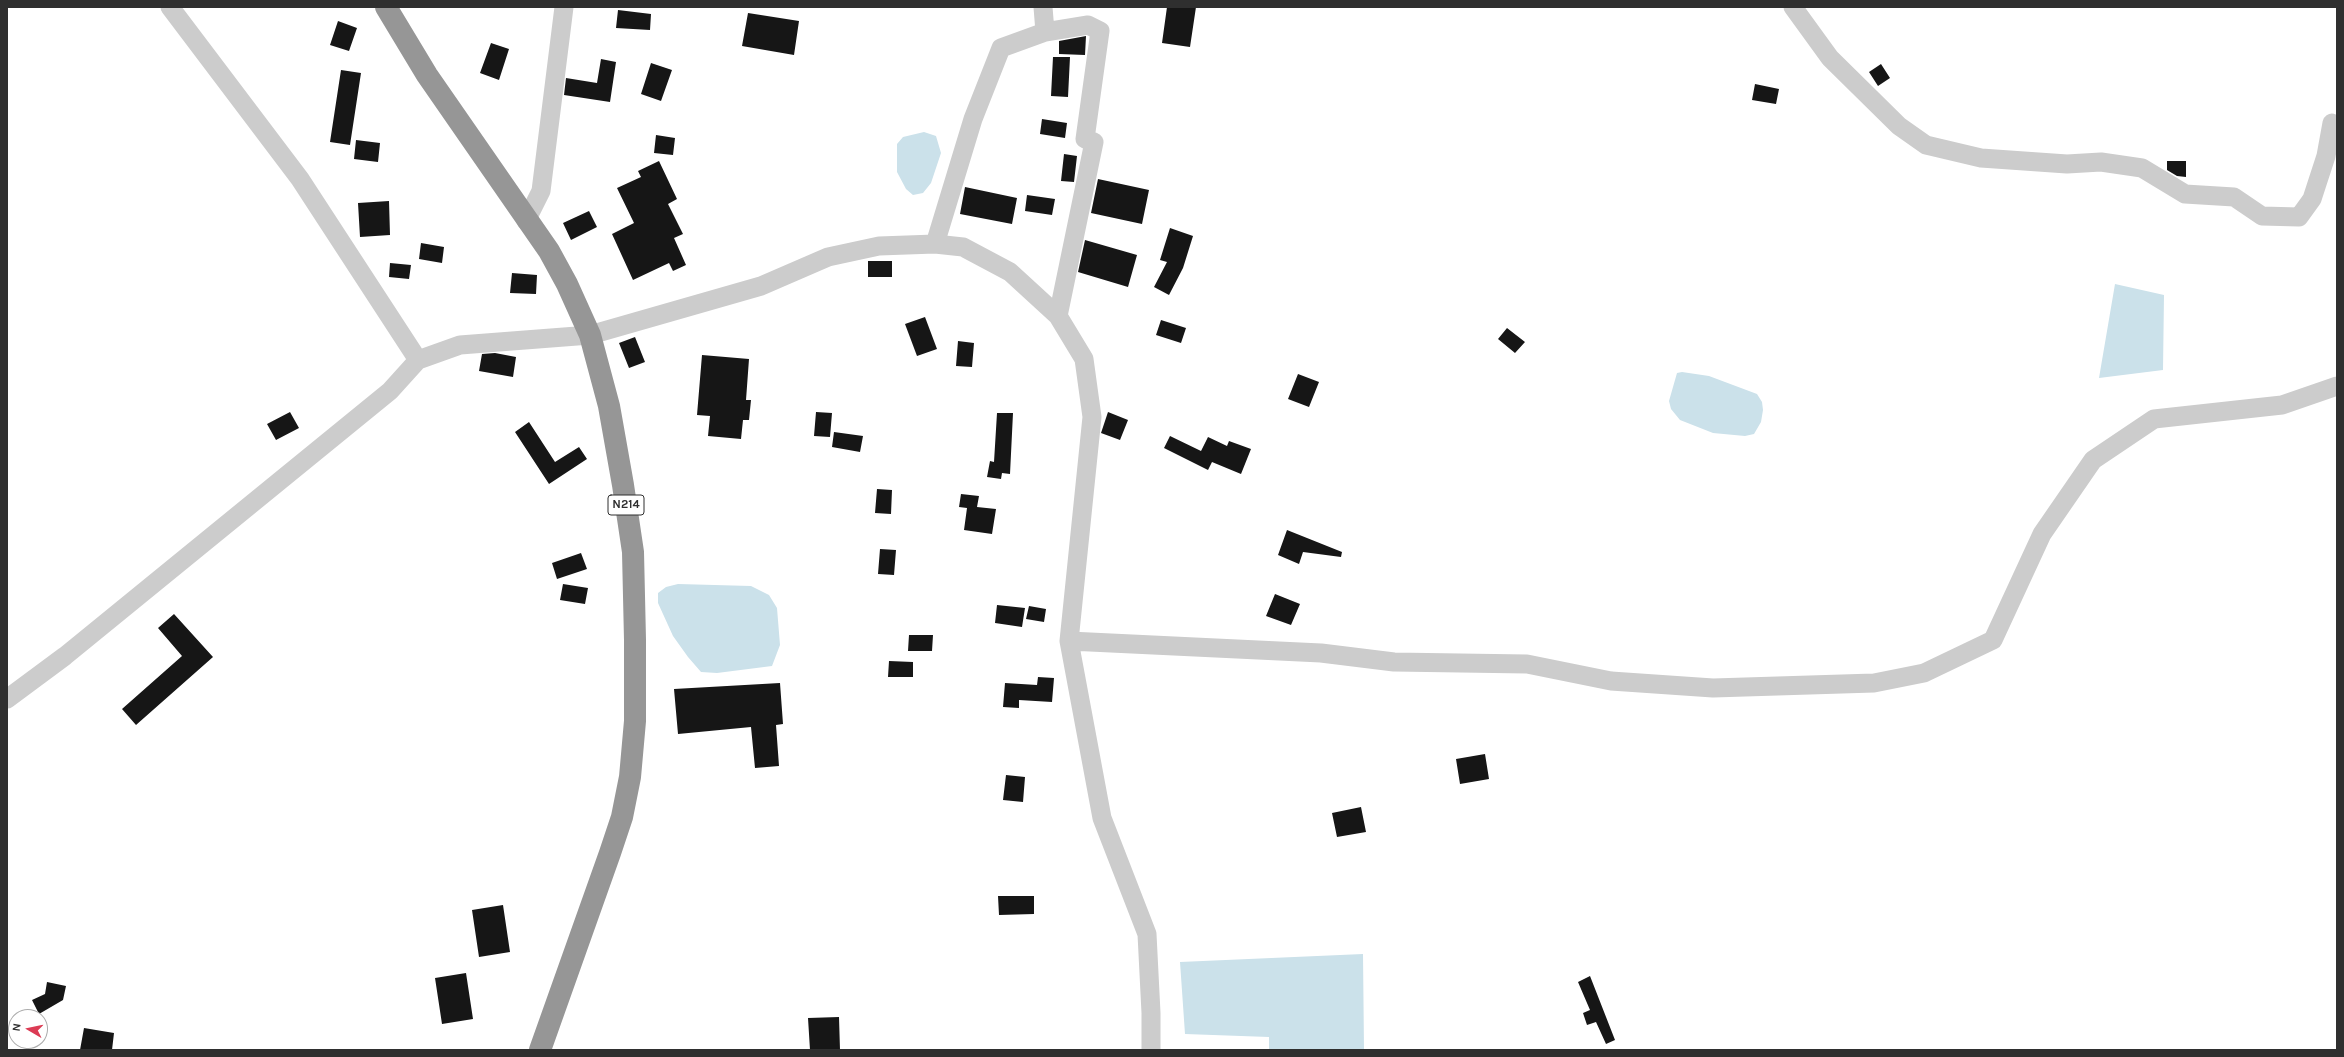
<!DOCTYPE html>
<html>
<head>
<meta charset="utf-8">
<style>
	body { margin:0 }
	#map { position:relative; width:2344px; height:1057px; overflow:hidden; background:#fff; font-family:Karla,sans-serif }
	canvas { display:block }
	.frame { position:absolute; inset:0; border:8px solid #2f2f2f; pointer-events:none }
	.north { position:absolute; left:8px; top:1009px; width:40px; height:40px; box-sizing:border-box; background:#fff; border:1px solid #acacac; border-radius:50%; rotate:279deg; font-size:11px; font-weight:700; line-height:16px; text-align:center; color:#2f2f2f }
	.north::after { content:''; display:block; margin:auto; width:14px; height:18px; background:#dc3b54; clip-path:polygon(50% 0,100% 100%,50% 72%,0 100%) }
</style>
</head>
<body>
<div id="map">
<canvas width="2344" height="1057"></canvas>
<div class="frame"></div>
<div class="north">N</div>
</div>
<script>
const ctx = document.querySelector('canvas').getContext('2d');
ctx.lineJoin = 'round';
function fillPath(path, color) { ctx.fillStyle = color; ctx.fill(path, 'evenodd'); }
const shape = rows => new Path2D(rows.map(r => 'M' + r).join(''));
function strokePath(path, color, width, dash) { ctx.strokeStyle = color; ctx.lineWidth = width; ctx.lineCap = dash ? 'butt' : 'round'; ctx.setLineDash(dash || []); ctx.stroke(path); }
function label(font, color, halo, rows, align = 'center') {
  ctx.font = font + ' Karla,sans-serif'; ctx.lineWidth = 4; ctx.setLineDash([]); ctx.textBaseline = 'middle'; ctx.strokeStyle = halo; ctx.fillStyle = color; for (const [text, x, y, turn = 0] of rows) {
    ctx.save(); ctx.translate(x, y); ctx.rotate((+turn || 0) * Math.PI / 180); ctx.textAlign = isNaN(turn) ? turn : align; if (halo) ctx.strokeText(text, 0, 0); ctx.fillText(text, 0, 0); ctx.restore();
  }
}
fillPath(shape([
	[924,132,936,136,941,153,931,183,923,193,913,195,906,189,897,172,897,144,903,137],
	[2115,284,2164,295,2163,370,2099,378],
	[1682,372,1709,376,1757,394,1762,402,1763,410,1761,422,1754,434,1745,436,1713,433,1680,420,1671,409,1669,401,1677,373],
	[678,584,751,586,769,595,777,608,780,645,772,666,717,673,701,672,688,657,673,636,658,603,658,593,666,587],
	[1363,954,1364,1050,1269,1050,1269,1037,1185,1034,1180,962]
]), '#cbe1ea');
fillPath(shape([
	[1167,7,1196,7,1190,47,1162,43],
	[618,10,651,14,650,30,616,28],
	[748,13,799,21,794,55,742,46],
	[338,21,357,28,349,51,330,45],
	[1086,36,1085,55,1059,54,1059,41],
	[491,43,509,49,499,80,480,73],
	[1053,57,1070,57,1068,97,1051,96],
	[601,59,616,62,610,102,564,95,566,78,597,83],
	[651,63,672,70,661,101,641,94],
	[1881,64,1890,78,1878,86,1869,72],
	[341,70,361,73,350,145,330,142],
	[1755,84,1779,89,1776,104,1752,100],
	[1042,119,1067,123,1065,138,1040,134],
	[656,135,675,138,673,155,654,153],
	[356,140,380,143,378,162,354,159],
	[1064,154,1077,156,1074,182,1061,181],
	[659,161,677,199,668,204,683,234,674,238,686,265,673,271,669,263,633,280,612,234,634,223,617,188,641,177,638,171],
	[2167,161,2186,161,2186,177,2177,176,2167,170],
	[1098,179,1149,190,1142,224,1091,213],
	[965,187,1017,198,1012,224,960,214],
	[1027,195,1055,199,1052,215,1025,211],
	[389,201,390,235,360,237,358,203],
	[589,211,597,227,571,240,563,223],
	[1170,228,1193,236,1183,268,1169,295,1154,287,1167,262,1160,260],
	[1085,240,1137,255,1128,287,1078,272],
	[421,243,444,247,442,263,419,259],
	[868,261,892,261,892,277,868,277],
	[390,263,411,265,409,279,389,277],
	[512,273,537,275,536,294,510,293],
	[925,317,937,349,917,356,905,324],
	[1161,320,1186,328,1181,343,1156,335],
	[1507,328,1525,342,1515,353,1498,339],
	[635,337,645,362,629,368,619,343],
	[958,341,974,343,972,367,956,366],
	[495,353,516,357,513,377,479,371,482,354],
	[702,355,749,359,746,400,751,400,749,420,743,420,741,439,708,436,710,416,697,415],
	[1298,374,1319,382,1309,407,1288,399],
	[290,412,299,428,276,440,267,424],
	[816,412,832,413,830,437,814,436],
	[1108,412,1128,420,1120,440,1101,433],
	[997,413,1013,413,1010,474,1002,473,1001,479,987,477,990,461,994,462],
	[529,422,555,462,579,447,587,459,549,484,515,432],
	[834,432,863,436,860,452,832,447],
	[1170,436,1201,451,1208,437,1227,446,1229,441,1251,449,1241,474,1212,462,1208,470,1164,448],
	[877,489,892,490,891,514,875,513],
	[961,494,979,496,977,507,996,509,992,534,964,530,967,508,959,507],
	[1287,530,1342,552,1341,557,1303,552,1299,564,1278,555],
	[880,549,896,550,894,575,878,574],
	[581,553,587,569,557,579,552,563],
	[563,584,588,588,585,604,560,600],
	[1275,594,1300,604,1291,625,1266,616],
	[997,605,1025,608,1022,627,995,623],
	[1029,606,1046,609,1044,622,1026,619],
	[174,614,213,657,136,725,122,709,182,656,158,628],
	[909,635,933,635,932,651,908,651],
	[889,661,913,662,913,677,888,677],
	[1038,677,1054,678,1052,702,1019,700,1019,708,1003,707,1005,683,1037,685],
	[780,683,783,724,776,725,779,766,755,768,751,727,678,734,674,689],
	[1485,754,1489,779,1460,784,1456,759],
	[1006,775,1025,777,1023,802,1003,800],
	[1361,807,1366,832,1337,837,1332,813],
	[998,896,1034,896,1034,914,999,915],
	[503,905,510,952,479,957,472,910],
	[466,973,473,1019,442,1024,435,978],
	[1590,976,1615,1040,1606,1044,1596,1022,1587,1025,1583,1013,1590,1010,1578,982],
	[47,982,66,986,63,1000,39,1014,32,1000,45,994],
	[839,1017,840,1050,810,1050,808,1018],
	[84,1028,114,1033,112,1050,80,1050]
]), '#161616');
strokePath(shape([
	[170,7,300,179,418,360],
	[1043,7,1045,32],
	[1793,7,1830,58,1899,126,1926,145,1981,158,2067,164,2101,162,2142,168,2185,194,2234,197,2262,216,2299,217,2312,199,2326,156,2332,123],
	[526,221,541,191,564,7],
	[935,244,973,119,1001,48,1045,32,1088,25,1100,31,1085,139,1094,142,1058,316],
	[1069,641,1321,653,1394,662,1527,664,1611,681,1713,688,1874,683,1924,673,1993,640,2042,534,2093,460,2154,419,2282,405,2337,386],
	[7,699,65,656,390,391,418,360,460,345,590,335,761,286,828,257,879,246,935,244,963,247,1010,272,1058,316,1084,359,1092,417,1069,641,1102,818,1147,934,1151,1013,1151,1050]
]), '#ccc', 19);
strokePath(shape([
	[386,7,427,75,549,251,567,284,590,335,609,406,623,485,633,552,635,640,635,721,630,777,622,817,610,853,540,1050]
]), '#969696', 22);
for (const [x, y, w] of [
	[626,505,36]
]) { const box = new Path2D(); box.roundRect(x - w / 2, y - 10, w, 20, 3); ctx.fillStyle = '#fff'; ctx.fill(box); strokePath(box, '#2f2f2f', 1); }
label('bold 12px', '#2f2f2f', null, [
	["N214",626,505]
]);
</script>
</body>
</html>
